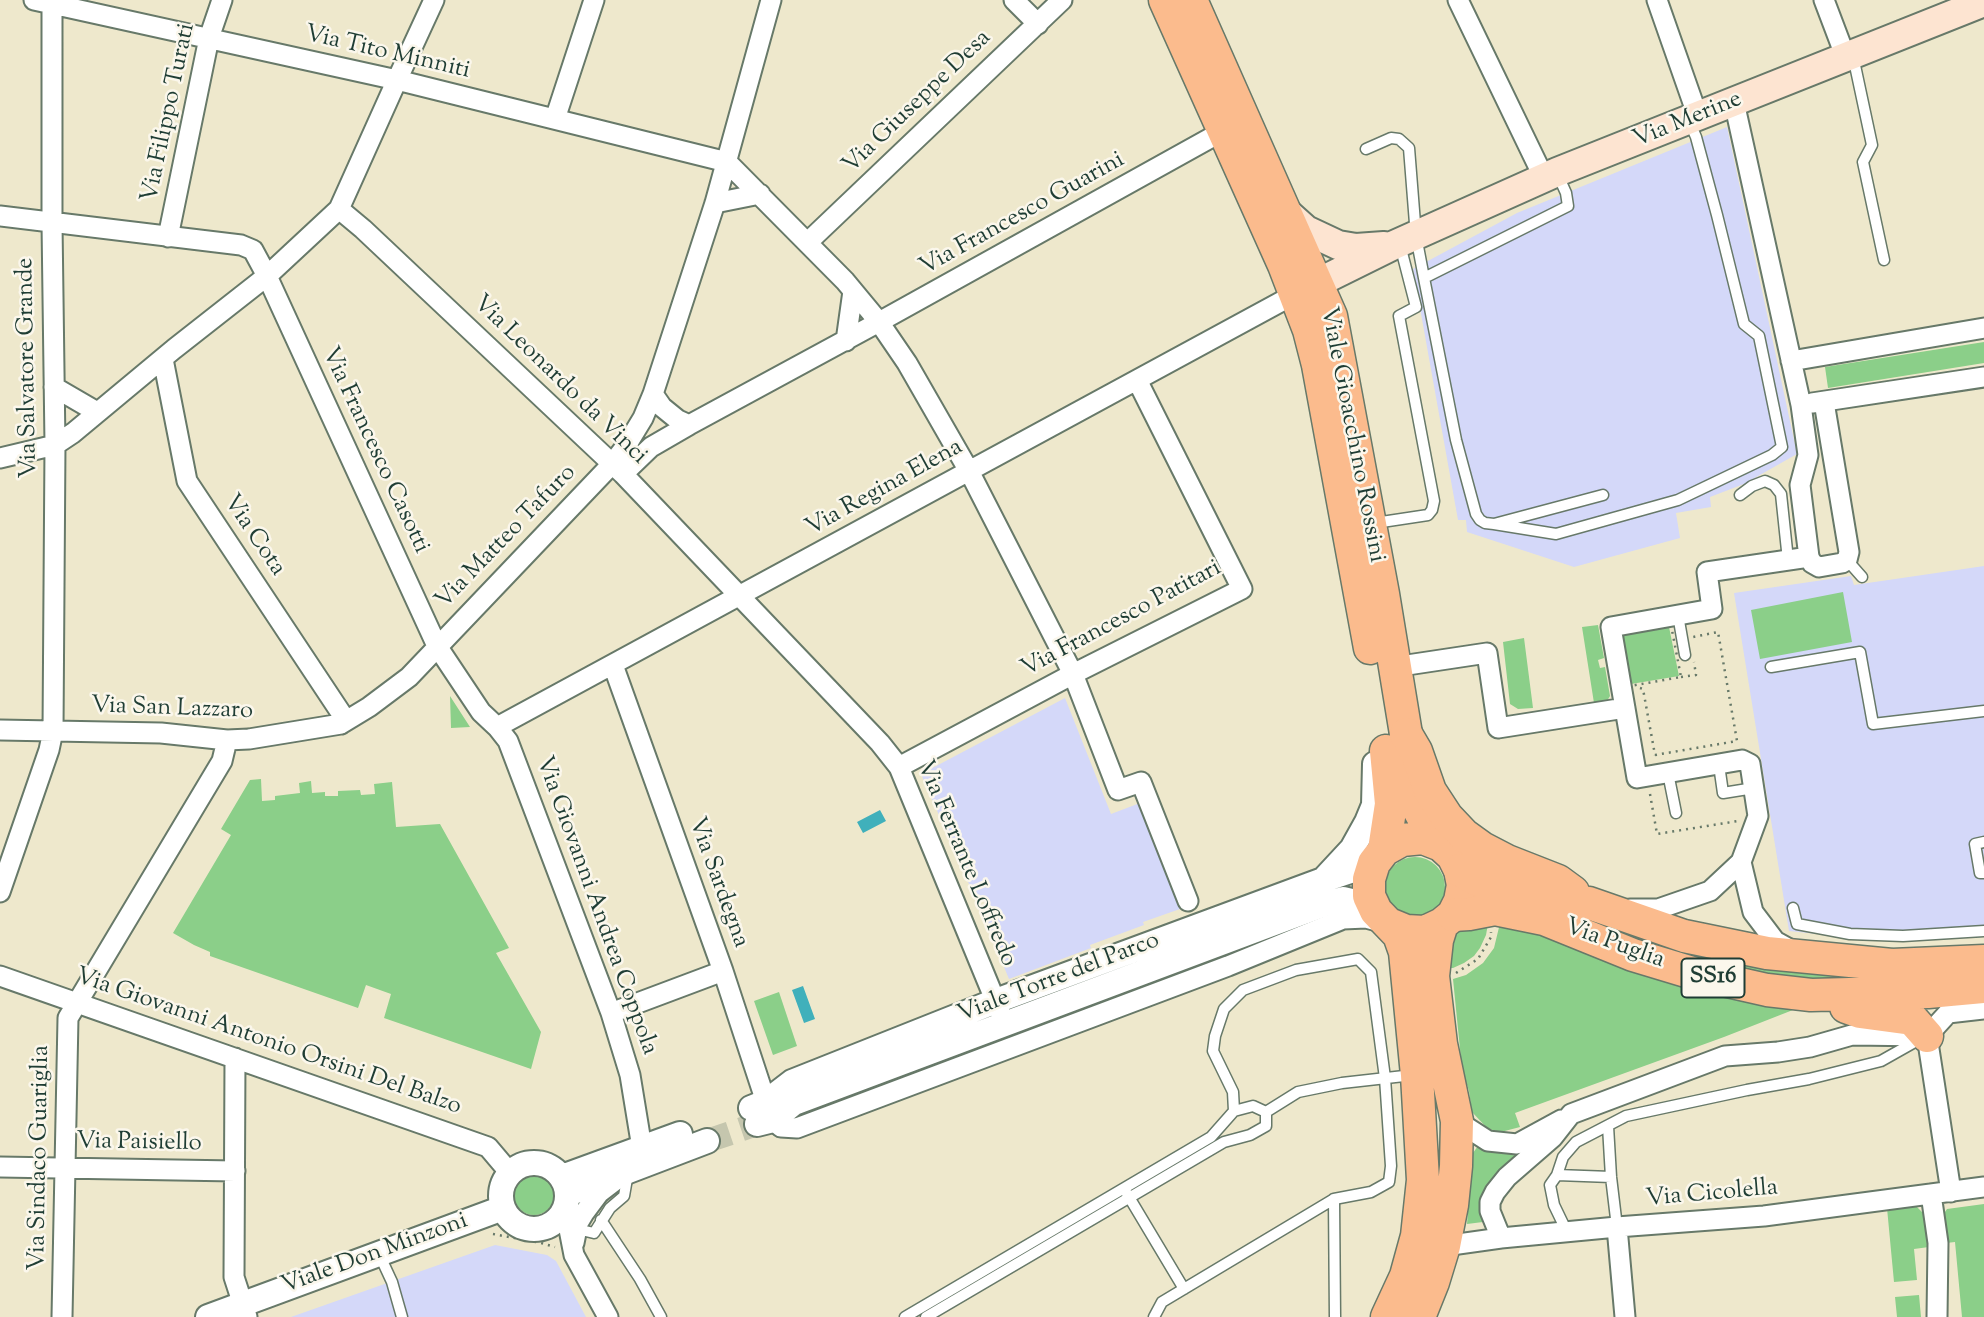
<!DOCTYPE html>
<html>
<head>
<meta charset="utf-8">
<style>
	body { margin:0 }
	canvas { display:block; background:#eee8cc }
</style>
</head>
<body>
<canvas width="1984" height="1317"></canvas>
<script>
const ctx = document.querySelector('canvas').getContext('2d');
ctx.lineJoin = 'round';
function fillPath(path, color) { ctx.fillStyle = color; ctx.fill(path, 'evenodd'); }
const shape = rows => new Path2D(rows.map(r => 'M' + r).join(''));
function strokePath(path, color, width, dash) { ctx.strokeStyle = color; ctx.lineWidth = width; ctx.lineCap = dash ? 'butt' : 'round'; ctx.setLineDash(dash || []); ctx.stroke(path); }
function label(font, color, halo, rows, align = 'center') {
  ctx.font = font + ' "Sorts Mill Goudy",serif'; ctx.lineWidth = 5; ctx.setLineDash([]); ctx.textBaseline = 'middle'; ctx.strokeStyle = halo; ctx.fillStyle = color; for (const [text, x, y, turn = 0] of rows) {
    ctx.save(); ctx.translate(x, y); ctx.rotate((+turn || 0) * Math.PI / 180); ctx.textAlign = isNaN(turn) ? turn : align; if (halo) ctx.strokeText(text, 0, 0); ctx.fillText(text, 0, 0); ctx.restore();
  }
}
fillPath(shape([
	[1727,127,1797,454,1744,484,1710,497,1711,507,1676,513,1680,538,1574,567,1467,532,1466,520,1458,520,1413,269,1517,213],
	[1984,566,1984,937,1914,941,1846,937,1789,931,1734,593,1851,576,1854,585],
	[1065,698,1111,814,1140,803,1180,909,1143,922,1144,925,1090,945,1091,948,1009,979,984,919,990,915,983,898,976,900,921,774],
	[495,1245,547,1255,556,1261,586,1317,291,1317]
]), '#d4d8f9');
fillPath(shape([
	[1984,342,1984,363,1828,388,1825,367],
	[1843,592,1852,642,1760,659,1751,610],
	[1598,625,1604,658,1598,660,1600,668,1605,667,1610,696,1607,701,1594,703,1582,627],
	[1669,627,1679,676,1631,684,1623,636,1625,633],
	[1524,638,1533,708,1518,709,1510,704,1503,642],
	[450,696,470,727,451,728],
	[261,779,262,801,275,800,275,796,300,793,299,783,311,781,312,793,325,792,325,796,338,796,338,791,360,790,361,795,375,794,374,784,392,782,396,827,440,824,509,948,496,953,541,1032,531,1069,384,1018,391,994,366,985,358,1008,210,956,210,952,194,945,173,933,231,835,221,829,250,780],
	'1385 887a30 30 0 1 1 60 0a30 30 0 1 1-60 0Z',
	[1507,899,1877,976,1851,983,1724,971],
	[1489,918,1486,935,1480,948,1474,956,1464,963,1453,968,1446,968,1448,946,1457,933,1474,922],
	[1501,919,1798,1008,1724,1037,1515,1113,1520,1127,1501,1132,1488,1129,1472,1112,1469,1091,1462,1069,1453,979,1466,975,1483,963,1494,948],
	[779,992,797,1046,773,1055,754,1001],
	[1542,1136,1486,1194,1479,1205,1483,1222,1467,1224,1473,1153,1480,1143],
	'514 1195a20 20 0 1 1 40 0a20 20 0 1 1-40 0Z',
	[1914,1204,1923,1213,1926,1219,1929,1247,1914,1249,1917,1280,1894,1282,1887,1208],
	[1984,1204,1984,1317,1962,1317,1955,1242,1946,1243,1943,1215,1947,1209],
	[1919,1295,1921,1317,1897,1317,1895,1297]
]), '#8bcf89');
fillPath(shape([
	[880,810,886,821,863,833,857,822],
	[803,986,815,1019,804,1023,792,990]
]), '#40b0bb');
strokePath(shape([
	[707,1141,757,1124]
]), '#c5c6ae', 24, [24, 12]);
const service = shape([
	[1853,56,1872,145,1863,162,1884,260],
	[1366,149,1391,138,1399,139,1409,148,1416,236,1424,278],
	[1557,173,1566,193,1568,206,1424,278,1456,440,1476,514,1480,520,1485,523,1494,524,1603,495],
	[1740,495,1752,486,1765,481,1774,485,1781,494,1788,560],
	[1375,523,1428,515,1432,510,1434,501,1399,316,1416,307,1400,245],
	[1494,524,1556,534,1678,500,1772,455,1782,447,1759,336,1744,324,1717,215,1696,137,1689,121],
	[1847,560,1862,577],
	[1678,615,1685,655],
	[1771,667,1860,652,1873,724,1984,711],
	[1719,765,1723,793,1754,788],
	[1668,773,1676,813],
	[1984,842,1975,844,1980,873,1984,873],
	[1793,908,1797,924,1850,934,1903,936,1984,931],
	[1234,1111,1233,1092,1213,1051,1215,1036,1224,1009,1243,990,1296,970,1358,959,1371,972,1385,1078,1391,1166,1389,1182,1371,1192,1334,1199,1335,1317],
	[1266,1112,1298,1092,1342,1083,1413,1075],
	[1608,1126,1611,1177,1617,1227],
	[1557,1175,1611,1177],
	[1126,1192,1184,1289],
	[601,1220,640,1279,661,1317],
	[577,1229,594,1233,610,1208,624,1196,628,1173],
	[1567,1232,1554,1205,1550,1185,1557,1175,1563,1157,1576,1142,1626,1116,1747,1090,1809,1079,1881,1061,1920,1039],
	[379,1254,392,1282,402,1317],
	[905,1317,1211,1137,1234,1111,1253,1106,1266,1112,1266,1126,1250,1135,1224,1142,926,1317],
	[1154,1317,1162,1302,1334,1199]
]);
const minor = shape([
	[34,0,397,80,727,162,845,281,879,322,907,363,969,471,1073,674,1118,790,1141,782,1188,901],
	[1014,0,1038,24],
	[1458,0,1544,178],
	[1657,0,1698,117],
	[1824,0,1846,58],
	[1734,102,1801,405,1808,455,1800,485,1809,557,1812,563,1819,567,1842,563,1847,560,1849,552,1824,402],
	[555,119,594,0],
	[715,203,760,194],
	[339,209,363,229,623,474,880,743,899,767,1000,1012],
	[0,216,241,245,253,250,267,276,437,646,481,712,497,727,508,741,611,1013,630,1075,642,1148],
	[168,237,209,38,222,0],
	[808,242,1062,0],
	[846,341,853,291],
	[163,359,187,481,341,713,341,724],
	[1791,361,1984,328],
	[54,387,97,412],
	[653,394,662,407,678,420,689,425],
	[1812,403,1984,377],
	[0,458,55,445,73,433,174,349,267,276,339,209,397,80,434,0],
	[623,474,651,447,689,425,879,322,1223,131],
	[613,665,723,971,766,1102,773,1120,781,1127,797,1128,1228,966,1343,919,1366,918,1388,924],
	[1394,667,1487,653,1498,728,1625,708],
	[497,727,1297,293],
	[0,730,161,733,227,740,249,739,341,724,369,707,409,677,612,464,626,446,643,418,653,394,715,203,771,0],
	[899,767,1073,674,1242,589,1137,380],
	[1741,862,1753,912,1775,941,1795,952],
	[0,892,49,750,53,731,55,445,52,223,52,4],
	[1630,909,1658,909,1710,891,1741,862,1758,816,1750,764,1742,760,1637,778,1611,627,1712,609,1707,572,1809,557],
	[0,976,488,1147,510,1173],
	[611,1013,723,971],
	[1927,1036,1951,1192],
	[1927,1036,1948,1013,1984,1009],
	[235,1058,234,1277,247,1317],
	[1457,1121,1488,1141,1517,1144,1561,1120],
	[0,1167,235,1171],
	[1931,1194,1938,1243,1937,1317],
	[565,1209,574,1255,608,1317],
	[1617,1227,1625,1317],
	[1501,1238,1490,1211,1490,1202,1495,1192,1507,1177,1553,1137,1571,1114,1725,1056,1778,1052,1810,1047,1852,1035,1927,1036],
	[574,1243,578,1223,584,1213,599,1193,616,1180],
	[1444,1246,1501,1238,1617,1227,1764,1216,1984,1187],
	[62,1317,68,1018,222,761,227,740]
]);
const tertiary = shape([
	[1326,877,1352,849,1367,822,1374,805,1375,764],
	[751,1108,766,1102,792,1082,996,1001,1323,880,1374,863],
	[757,1124,773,1120,794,1103,1325,904,1343,899,1360,903,1376,911],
	'501 1196a33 33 0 1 1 66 0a33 33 0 1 1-66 0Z',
	[562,1177,680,1134],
	[568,1194,707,1141],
	[208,1317,503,1208]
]);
const secondary = shape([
	[1287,213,1306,230,1338,245,1356,248,1384,246],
	[1297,293,1394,245,1557,172,1984,2]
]);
const primary = shape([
	[1165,0,1284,265,1309,330,1318,365,1370,648],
	[1191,0,1331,316,1383,594,1406,734,1407,769,1413,799,1424,819,1441,845,1453,856,1460,870,1463,885,1460,901,1453,915,1442,924,1425,932,1406,931,1389,924],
	[1384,850,1391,804,1386,751],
	[1387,1317,1406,1276,1417,1236,1423,1180,1417,1075,1405,952,1399,935,1376,911,1369,896,1369,879,1374,863,1384,850,1402,840,1423,838,1441,845],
	[1419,1317,1433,1282,1444,1246,1452,1205,1456,1166,1457,1121,1441,1044,1433,976,1437,940,1442,924]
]);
const trunk = shape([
	[1406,734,1416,751,1430,791,1447,817,1464,835,1482,848,1507,861,1558,881,1573,892],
	[1460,870,1474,878,1500,889,1589,903,1684,936,1767,953,1892,965,1984,961],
	[1453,915,1469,914,1495,909,1544,919,1633,955,1696,974,1767,990,1811,995,1928,992,1984,987],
	[1846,1007,1860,1012,1912,1019,1927,1036]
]);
strokePath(service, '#677969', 13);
strokePath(minor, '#677969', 23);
strokePath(tertiary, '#677969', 28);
strokePath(secondary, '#677969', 32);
strokePath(primary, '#677969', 35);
strokePath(trunk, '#677969', 35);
strokePath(shape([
	[1671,625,1681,677,1630,686,1621,635,1622,633,1671,625],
	[1681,677,1696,675,1694,662],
	[1640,688,1643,689,1655,755],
	[1655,755,1737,741,1718,632,1693,637],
	[1650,794,1657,834,1738,821],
	[1456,973,1478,959,1491,937,1491,932],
	[522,1159,537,1157,553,1161],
	[493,1234,541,1243,555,1247]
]), '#677969', 2.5, [2, 5]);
strokePath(service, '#fff', 10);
strokePath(minor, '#fff', 19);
strokePath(tertiary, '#fff', 24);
strokePath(secondary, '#fde4d1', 28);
strokePath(primary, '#fbbb8d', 32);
strokePath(trunk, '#fbbb8d', 32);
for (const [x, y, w] of [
	[1713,978,63]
]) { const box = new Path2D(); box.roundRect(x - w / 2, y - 19.5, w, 39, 5); ctx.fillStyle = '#fbf7ec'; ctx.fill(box); strokePath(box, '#1f3d34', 2); }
label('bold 23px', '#1f3d34', null, [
	["SS16",1713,978]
]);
label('24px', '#1f3d34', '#fbf7ec', [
	["Via Tito Minniti",387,54,13],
	["Via Giuseppe Desa",918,103,-44],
	["Via Filippo Turati",170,113,-78],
	["Via Merine",1688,121,-22],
	["Via Francesco Guarini",1023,215,-29],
	["Via Salvatore Grande",29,368,-91],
	["Via Leonardo da Vinci",559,381,44],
	["Viale Gioacchino Rossini",1351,435,79],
	["Via Francesco Casotti",374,451,65],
	["Via Regina Elena",885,489,-29],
	["Via Cota",253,536,56],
	["Via Matteo Tafuro",507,538,-46],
	["Via Francesco Patitari",1122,620,-28],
	["Via San Lazzaro",172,710,2],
	["Via Ferrante Loffredo",965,864,67],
	["Via Sardegna",717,883,70],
	["Via Giovanni Andrea Coppola",595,906,70],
	["Via Puglia",1614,945,20],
	["Viale Torre del Parco",1059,979,-21],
	["Via Giovanni Antonio Orsini Del Balzo",268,1043,19],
	["Via Paisiello",139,1144,1],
	["Via Sindaco Guariglia",41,1158,-89],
	["Via Cicolella",1712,1195,-5],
	["Viale Don Minzoni",375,1255,-20]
]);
</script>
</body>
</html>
